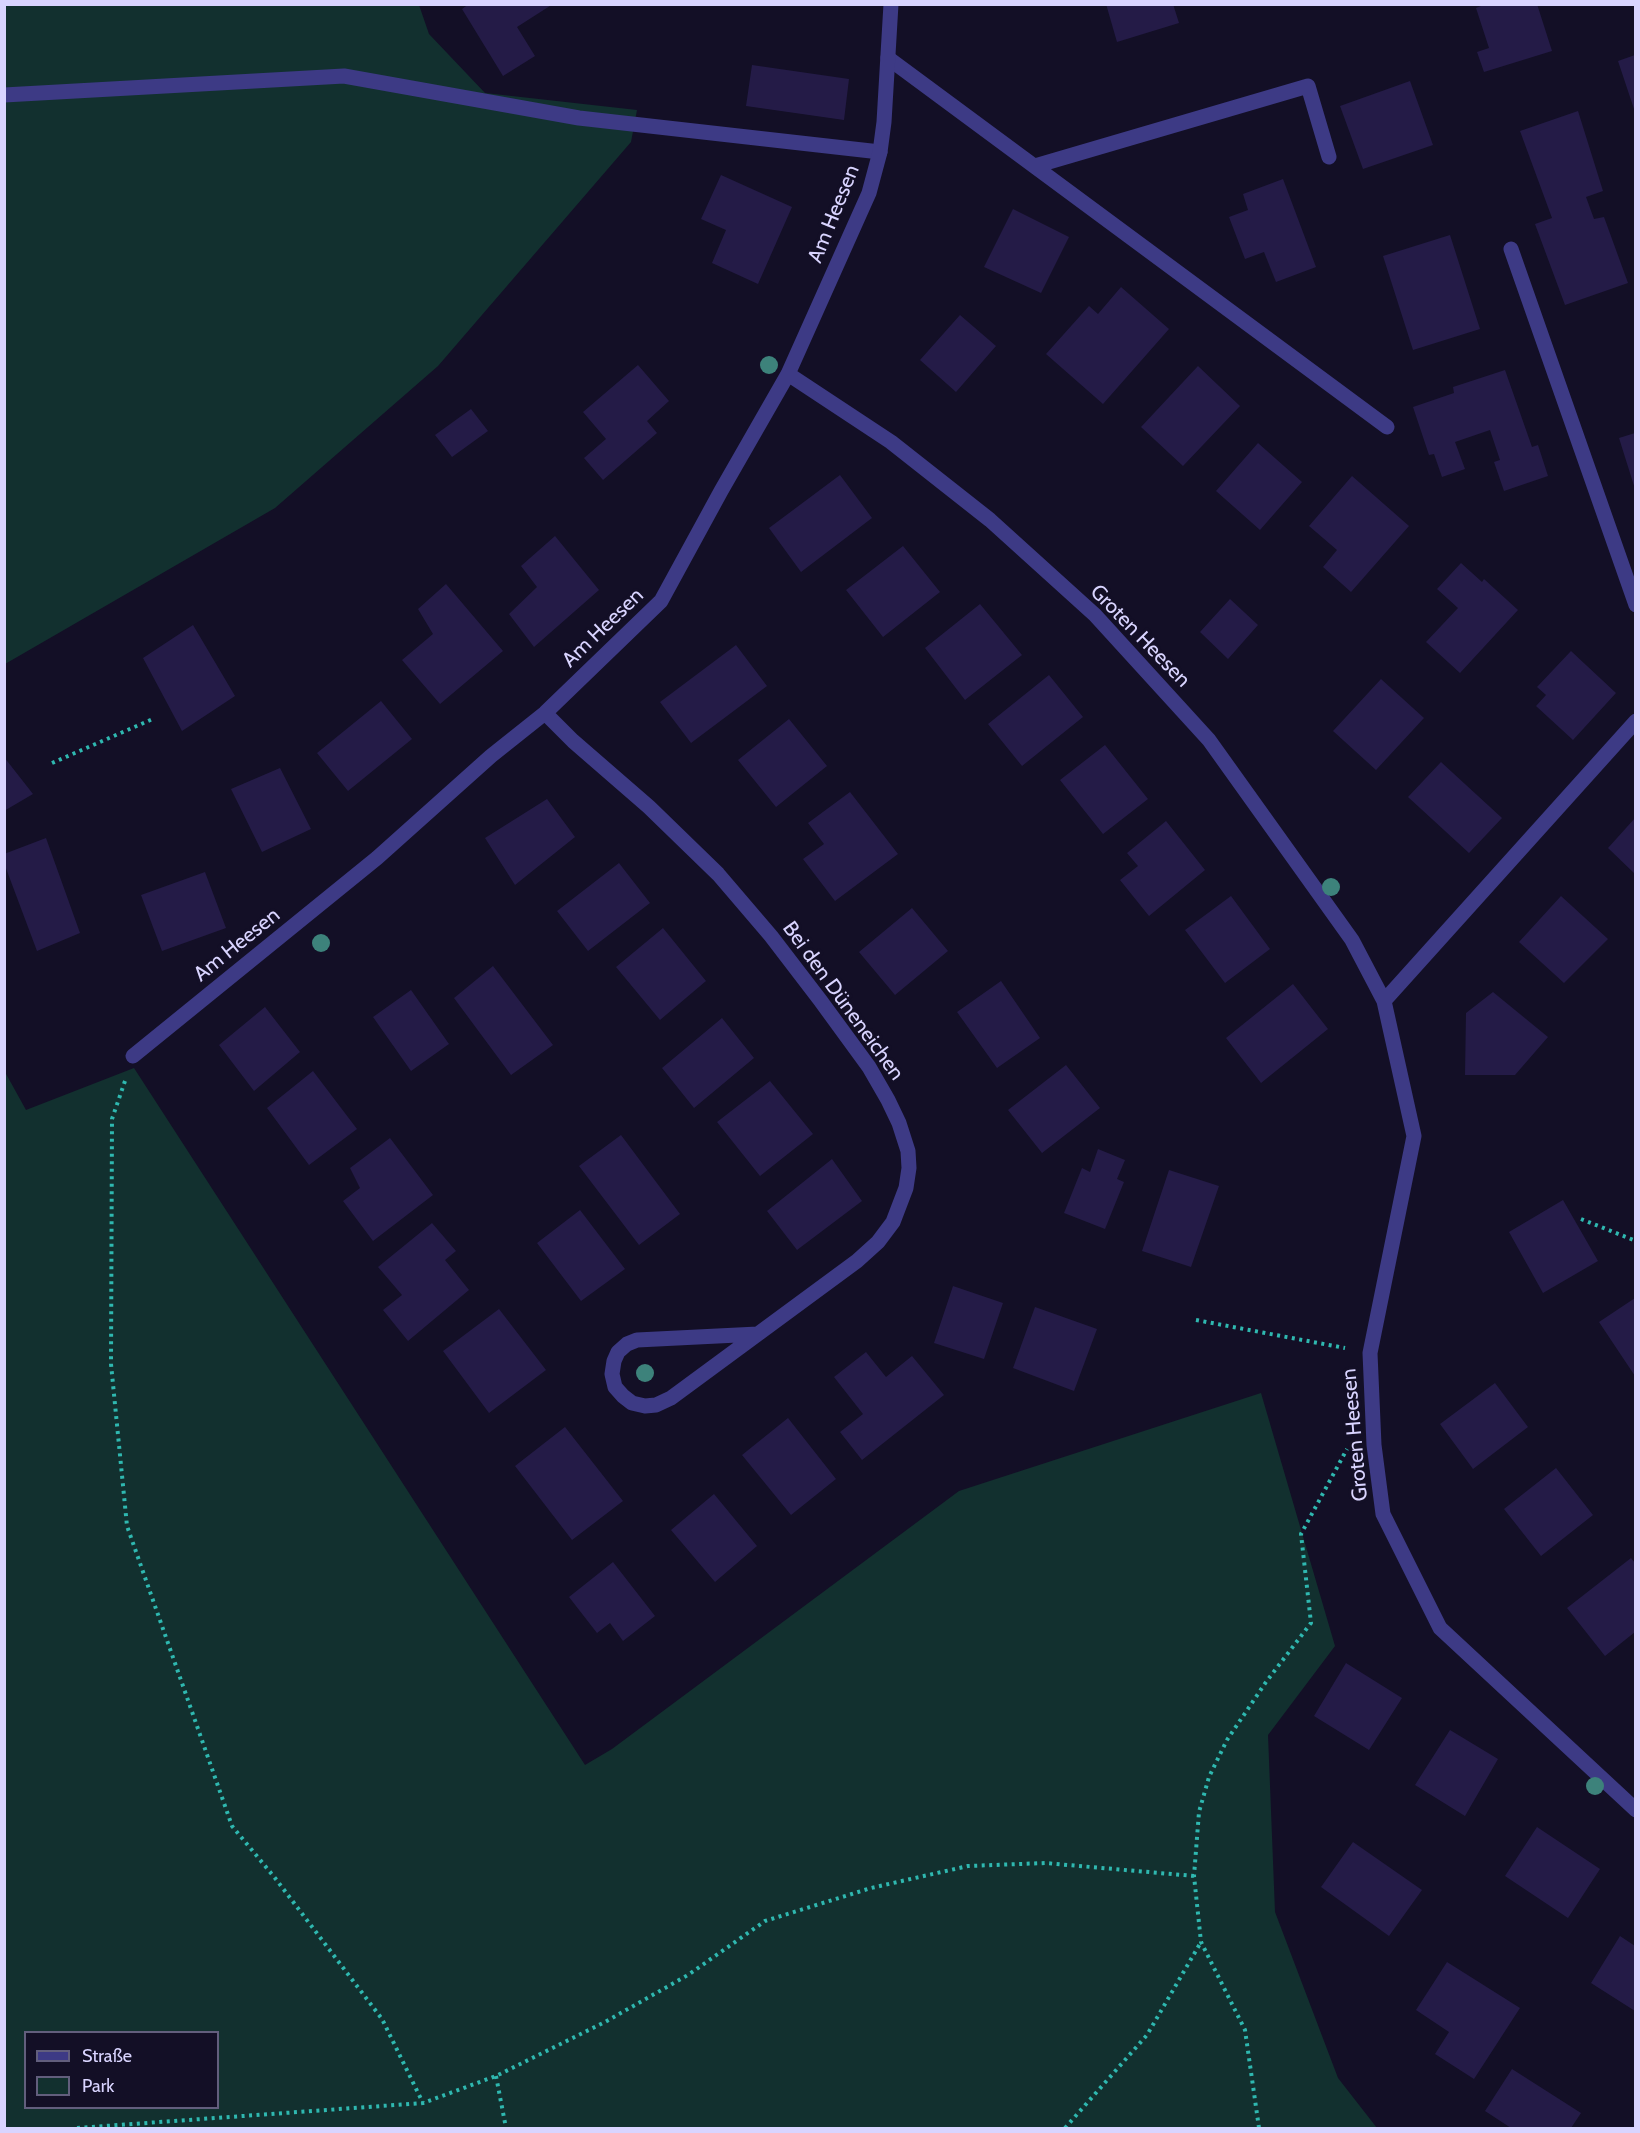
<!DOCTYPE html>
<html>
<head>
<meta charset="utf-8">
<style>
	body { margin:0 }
	#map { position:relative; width:1640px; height:2133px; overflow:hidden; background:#130f26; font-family:Cabin,sans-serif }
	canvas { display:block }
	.frame { position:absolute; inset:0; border:6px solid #d9d4ff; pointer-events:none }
	.legend { position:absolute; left:24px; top:2031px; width:195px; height:78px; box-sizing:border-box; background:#130f26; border:2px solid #625e7d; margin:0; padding:8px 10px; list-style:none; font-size:18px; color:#d9d4ff }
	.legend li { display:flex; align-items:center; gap:12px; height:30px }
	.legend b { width:30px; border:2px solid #625e7d }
</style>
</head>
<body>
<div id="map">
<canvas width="1640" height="2133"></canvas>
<div class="frame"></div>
<ul class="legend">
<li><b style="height:8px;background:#3d3a85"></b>Straße</li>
<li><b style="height:16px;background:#12302f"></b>Park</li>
</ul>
</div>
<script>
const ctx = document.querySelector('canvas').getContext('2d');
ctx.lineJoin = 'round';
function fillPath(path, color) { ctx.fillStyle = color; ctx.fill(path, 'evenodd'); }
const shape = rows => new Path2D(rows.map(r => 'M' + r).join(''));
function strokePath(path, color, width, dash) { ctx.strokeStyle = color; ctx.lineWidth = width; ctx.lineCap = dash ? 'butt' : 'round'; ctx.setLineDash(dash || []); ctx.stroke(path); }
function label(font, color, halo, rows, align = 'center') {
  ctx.font = font + ' Cabin,sans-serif'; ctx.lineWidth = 6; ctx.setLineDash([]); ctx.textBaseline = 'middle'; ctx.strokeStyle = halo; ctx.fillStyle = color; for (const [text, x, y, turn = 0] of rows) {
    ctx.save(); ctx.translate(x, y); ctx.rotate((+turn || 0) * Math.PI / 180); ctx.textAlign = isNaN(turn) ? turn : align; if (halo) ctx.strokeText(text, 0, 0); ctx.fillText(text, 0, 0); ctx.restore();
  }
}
fillPath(shape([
	[5,5,419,5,429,34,485,93,637,110,631,142,438,366,275,508,5,664],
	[134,1068,585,1765,612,1749,959,1491,1261,1393,1335,1646,1268,1735,1275,1912,1338,2078,1377,2128,5,2128,5,1072,26,1110],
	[26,2032,218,2032,218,2108,26,2108]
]), '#12302f');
fillPath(shape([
	[469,4,553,4,517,27,535,56,503,76,462,9],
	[1106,4,1173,4,1179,23,1117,42],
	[1486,4,1537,4,1552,51,1484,72,1477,52,1489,48,1476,8],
	[1635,55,1635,112,1618,61],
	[752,65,849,79,844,120,746,106],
	[1410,81,1433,145,1363,169,1340,106],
	[1578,111,1603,191,1586,197,1594,219,1604,217,1628,283,1565,305,1535,224,1552,218,1520,131],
	[721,175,792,207,758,284,712,263,726,230,701,219],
	[1283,179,1316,267,1276,282,1264,252,1245,259,1229,217,1248,210,1243,194],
	[1013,209,1069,237,1041,293,984,267],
	[1450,235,1480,329,1413,350,1383,256],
	[1121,287,1169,329,1103,404,1046,354,1089,306,1098,314],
	[960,315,996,346,956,392,920,360],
	[638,365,669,401,647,421,657,433,603,480,584,458,606,439,583,412],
	[1198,366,1240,406,1183,466,1141,427],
	[1505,370,1532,447,1538,445,1548,476,1504,491,1494,462,1500,460,1490,430,1455,442,1465,469,1442,477,1434,454,1429,455,1413,407,1454,393,1453,387],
	[471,409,488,431,452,457,435,435],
	[1635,433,1635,489,1619,438],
	[1258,443,1302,482,1260,530,1216,491],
	[840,475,872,518,801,572,769,528],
	[1352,476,1409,526,1351,592,1323,567,1337,550,1309,526],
	[555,536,599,590,534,647,509,614,537,587,521,566],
	[903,546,940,592,883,637,846,590],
	[1461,563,1482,582,1484,579,1518,610,1460,673,1426,642,1458,608,1437,589],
	[446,584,503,651,440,704,402,660,433,634,418,609],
	[1230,599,1258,625,1228,659,1200,632],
	[980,604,1022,655,965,700,925,648],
	[193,625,235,696,182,731,143,658],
	[736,645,767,686,691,743,660,702],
	[1571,651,1616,693,1573,740,1536,706,1546,695,1537,687],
	[1049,675,1083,717,1022,766,988,724],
	[1381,679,1424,718,1376,770,1333,731],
	[381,701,412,739,348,791,317,753],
	[789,719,827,766,776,807,738,760],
	[1105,745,1148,799,1103,834,1060,780],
	[4,757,33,794,4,811],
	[1441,762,1502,818,1469,853,1408,797],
	[280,768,311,829,262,852,231,789],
	[850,792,898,854,835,901,803,859,824,844,808,823],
	[547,799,575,837,515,885,485,838],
	[1635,818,1635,874,1608,848],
	[1166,821,1205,870,1149,916,1120,880,1138,866,1127,853],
	[46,838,80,933,37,951,4,863,4,854],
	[619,863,650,903,588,951,557,911],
	[205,872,226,928,162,951,141,895],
	[1231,896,1270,949,1225,983,1185,930],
	[1561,896,1608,939,1564,983,1519,942],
	[912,908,948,951,895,995,859,952],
	[663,928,706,981,660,1020,616,967],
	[493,966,553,1045,511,1075,454,998],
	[1001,981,1040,1038,997,1068,957,1012],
	[1293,984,1328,1029,1261,1083,1226,1038],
	[411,990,449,1044,411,1071,373,1017],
	[1493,992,1548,1037,1515,1075,1465,1075,1466,1013],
	[265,1007,300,1052,254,1091,219,1045],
	[722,1018,754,1058,694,1108,662,1068],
	[1066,1065,1100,1108,1042,1153,1008,1110],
	[313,1071,357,1129,309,1165,267,1108],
	[770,1081,813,1134,760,1176,717,1122],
	[621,1135,680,1214,639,1245,579,1166],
	[390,1138,433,1195,373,1241,343,1201,360,1188,350,1168],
	[1098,1149,1125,1160,1117,1179,1124,1182,1105,1229,1064,1213,1082,1168,1090,1172],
	[832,1159,862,1201,797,1250,767,1211],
	[1169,1170,1219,1186,1191,1267,1142,1251],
	[1563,1200,1598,1261,1543,1293,1509,1232],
	[580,1210,625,1269,581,1301,537,1243],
	[432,1223,456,1251,445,1260,469,1290,408,1341,383,1310,402,1295,378,1267],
	[953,1286,1003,1303,984,1359,934,1343],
	[1635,1298,1635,1376,1599,1322],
	[1035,1307,1097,1329,1074,1391,1013,1368],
	[499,1309,546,1370,489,1413,443,1351],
	[866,1352,886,1377,912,1356,944,1395,862,1460,840,1432,863,1414,834,1377],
	[1495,1383,1528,1427,1473,1469,1440,1424],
	[788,1418,836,1479,791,1515,742,1455],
	[565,1427,623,1501,572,1540,515,1466],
	[1556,1468,1593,1515,1541,1556,1504,1509],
	[714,1494,757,1546,715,1582,671,1530],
	[1631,1558,1635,1563,1635,1632,1605,1656,1567,1608],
	[613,1562,655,1616,623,1641,610,1623,597,1633,569,1597],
	[1346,1663,1402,1698,1369,1750,1314,1716],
	[1450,1730,1498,1759,1465,1816,1415,1785],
	[1537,1827,1600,1869,1568,1918,1505,1876],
	[1353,1842,1422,1890,1389,1936,1321,1887],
	[1620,1936,1635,1946,1635,2011,1591,1983],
	[1447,1962,1520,2008,1474,2079,1435,2054,1449,2032,1416,2010],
	[1512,2069,1581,2113,1571,2128,1511,2128,1485,2111]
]), '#241b47');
strokePath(shape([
	[52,763,155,718],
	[125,1081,112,1119,111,1364,127,1526,232,1826,275,1878,382,2019,423,2103],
	[1581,1219,1636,1241],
	[1196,1320,1345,1348],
	[496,2076,506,2128],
	[77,2128,423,2103,496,2076,605,2022,688,1975,765,1921,871,1888,968,1866,1045,1863,1194,1876],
	[1065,2128,1147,2035,1201,1942],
	[1259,2128,1245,2030,1201,1942,1194,1876,1199,1812,1209,1777,1227,1740,1266,1682,1311,1623,1301,1534,1347,1449]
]), '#2fb8b0', 4, [3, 4.5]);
strokePath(shape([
	[888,58,1387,427],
	[4,95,344,76,579,118,880,152],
	[1035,166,1308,86,1329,157],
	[1511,249,1636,605]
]), '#3d3a85', 15);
strokePath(shape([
	[788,374,891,442,990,520,1095,615,1209,740,1352,940,1384,1001,1414,1136,1370,1353,1374,1445,1383,1514,1440,1628,1636,1810],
	[545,713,573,741,649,807,718,874,771,936,820,1000,869,1067,888,1100,899,1123,908,1151,909,1168,906,1188,893,1222,878,1242,857,1261,671,1398,656,1405,645,1406,632,1403,623,1396,615,1387,612,1374,614,1361,618,1352,627,1344,637,1340,758,1334],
	[1384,1001,1636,721],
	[133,1056,377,858,491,756,545,713,661,601,721,491,788,374,869,193,880,152,884,122,891,4]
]), '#3d3a85', 15);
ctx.fillStyle = '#3d827b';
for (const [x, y] of [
	[769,365],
	[1331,887],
	[321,943],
	[645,1373],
	[1595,1786]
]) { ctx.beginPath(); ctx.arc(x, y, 9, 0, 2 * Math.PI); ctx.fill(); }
label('21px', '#d9d4ff', '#130f26', [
	["Am Heesen",834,214,-68],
	["Am Heesen",603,628,-44],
	["Groten Heesen",1140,636,46],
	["Am Heesen",237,945,-39],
	["Bei den Düneneichen",843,1001,54],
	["Groten Heesen",1355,1435,-95]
]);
</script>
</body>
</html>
